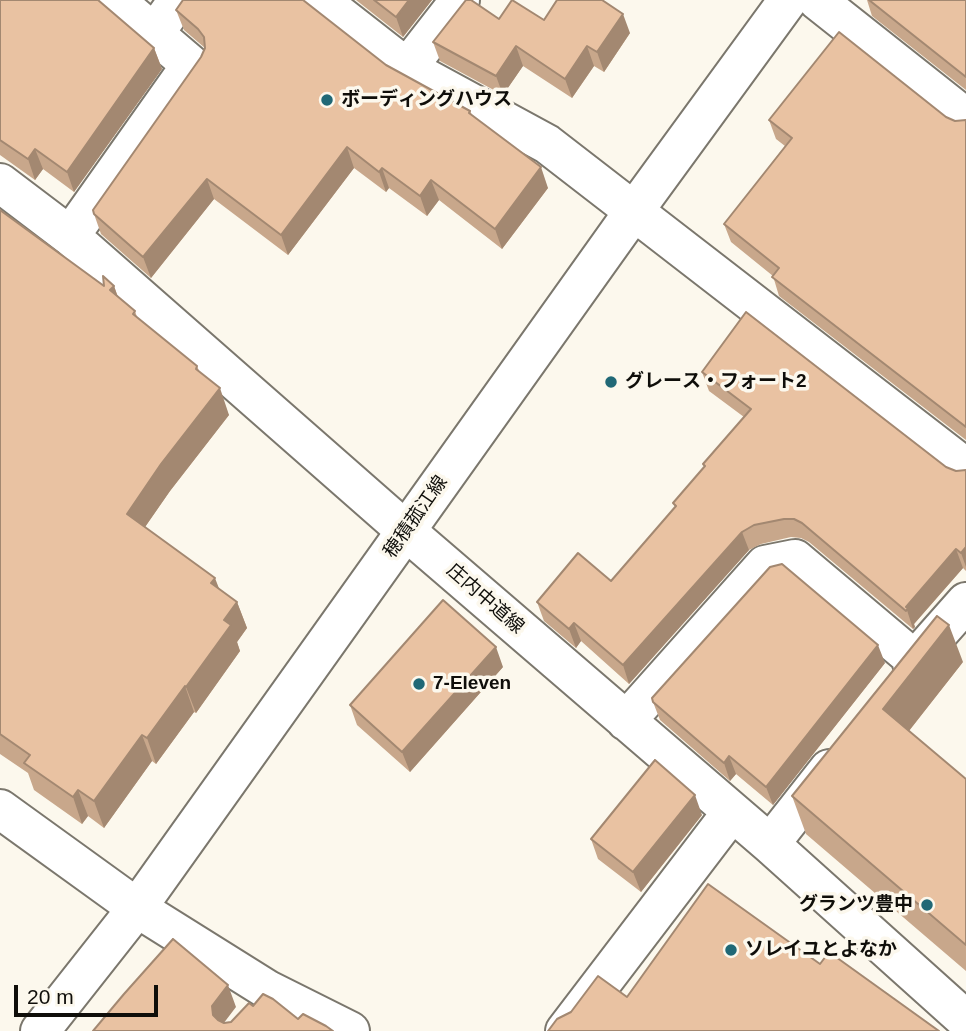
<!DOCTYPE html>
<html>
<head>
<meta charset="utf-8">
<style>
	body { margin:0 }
	#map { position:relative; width:966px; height:1031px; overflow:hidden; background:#fcf8ed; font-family:Arial,sans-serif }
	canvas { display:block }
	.scale { position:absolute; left:14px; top:985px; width:144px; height:32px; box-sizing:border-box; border:4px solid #0f0e0a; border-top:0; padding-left:9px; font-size:21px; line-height:24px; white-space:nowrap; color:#0f0e0a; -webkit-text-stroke:5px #fcf8ed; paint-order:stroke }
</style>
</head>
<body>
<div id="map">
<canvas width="966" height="1031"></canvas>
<div class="scale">20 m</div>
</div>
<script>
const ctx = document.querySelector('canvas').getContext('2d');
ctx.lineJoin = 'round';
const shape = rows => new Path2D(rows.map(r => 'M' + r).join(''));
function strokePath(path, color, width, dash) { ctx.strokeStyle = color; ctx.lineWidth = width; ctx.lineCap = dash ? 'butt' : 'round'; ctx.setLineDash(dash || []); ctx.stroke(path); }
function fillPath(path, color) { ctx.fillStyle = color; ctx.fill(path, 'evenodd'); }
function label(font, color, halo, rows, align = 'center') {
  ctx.font = font + ' Arial,"Noto Sans JP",sans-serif'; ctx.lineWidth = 7; ctx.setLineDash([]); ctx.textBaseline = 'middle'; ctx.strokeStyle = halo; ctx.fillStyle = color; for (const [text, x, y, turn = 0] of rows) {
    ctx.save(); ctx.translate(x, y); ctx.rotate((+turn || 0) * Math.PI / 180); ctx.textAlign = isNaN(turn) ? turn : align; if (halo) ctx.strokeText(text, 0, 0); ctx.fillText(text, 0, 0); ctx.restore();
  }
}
const street = shape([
	[320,0,407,68,547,144,966,468],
	[817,0,966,118],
	[154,34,178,0],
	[407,68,460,0],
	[0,183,70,236,406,531,770,844,966,1020],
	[70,236,191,65,115,0],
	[912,663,966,602],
	[626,721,765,565,795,559,915,660],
	[0,809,137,908,268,990,350,1031],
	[770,844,829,769],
	[565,1031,732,812]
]);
const secondary = shape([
	[40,1031,137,908,634,211,788,0]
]);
strokePath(street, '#7b776d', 42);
strokePath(secondary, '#7b776d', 42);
strokePath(street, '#fff', 38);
strokePath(secondary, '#fff', 38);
fillPath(shape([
	[0,0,154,48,162,69,74,192,43,169,35,180,0,155],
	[356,0,432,0,403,37],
	[867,0,966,0,966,90,872,16],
	[176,10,386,65,470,111,472,115,548,188,502,249,439,200,427,216,389,188,386,192,354,168,288,255,214,199,151,278,101,234,94,214,201,57,205,48,184,30],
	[499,19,544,20,630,33,604,72,594,66,572,98,523,66,503,95,440,61,433,42],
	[946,117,955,121,966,120,966,440,779,296,773,276,731,242,724,224,785,146,776,139,769,120],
	[0,210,104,286,114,286,118,297,135,311,137,317,197,366,200,373,229,415,170,491,145,527,219,589,237,602,247,628,237,642,240,651,196,713,194,712,156,764,152,761,104,828,88,816,82,824,34,790,28,773,0,754],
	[702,372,956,471,966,470,966,571,963,568,914,624,915,627,913,629,809,542,801,538,791,537,761,544,749,550,629,684,581,641,576,648,544,621,537,602,611,581,675,507,673,503,704,467,703,464,744,417,709,391],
	[963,662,909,731,966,779,966,971,806,834,792,796],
	[885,663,773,805,736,774,730,781,660,720,653,702],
	[503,667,410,772,357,725,350,705],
	[702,815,641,892,598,859,591,839]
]), '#c8a78b');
fillPath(shape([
	[409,0,432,0,403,37,396,17],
	[623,14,630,33,604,72,597,52],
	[516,46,523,66,503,95,496,76],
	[587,46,594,66,572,98,565,79],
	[154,48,162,69,74,192,67,172],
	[347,147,354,168,288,255,281,235],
	[35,149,43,169,35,180,28,159],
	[541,167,548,188,502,249,495,229],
	[382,168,389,188,386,192,379,172],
	[207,179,214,199,151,278,143,257],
	[431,180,439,200,427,216,420,196],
	[114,286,123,312,110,290],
	[220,388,229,415,170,491,136,540,127,514,161,464],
	[742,532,749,550,629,684,623,665],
	[966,547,966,567,961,553],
	[956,549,963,568,914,624,915,627,913,629,906,607],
	[215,578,225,604,211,583],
	[237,602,247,628,237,642,240,651,196,713,186,687,224,620],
	[574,623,581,641,576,648,569,629],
	[949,625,963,662,897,746,883,709],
	[878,645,885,663,773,805,766,787],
	[496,647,503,667,410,772,402,752],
	[185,686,194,712,156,764,147,738],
	[142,735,152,761,104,828,94,801],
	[729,756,736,774,730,781,724,763],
	[78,790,88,816,82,824,73,797],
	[695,795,702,815,641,892,633,872],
	[228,985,236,1007,220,1028,213,1015,212,1006]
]), '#a38871');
const building = shape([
	[0,0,98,0,154,48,67,172,35,149,28,159,0,140,0,0],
	[183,0,303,0,386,65,470,111,469,113,541,167,495,229,431,180,420,196,382,168,379,172,347,147,281,235,207,179,143,257,94,214,93,210,201,57,205,48,204,37,198,29,176,10,183,0],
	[374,0,409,0,396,17,374,0],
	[466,0,471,0,499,19,512,0,544,20,557,0,602,0,623,14,597,52,587,46,565,79,516,46,496,76,433,42,466,0],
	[869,0,966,0,966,77,869,0],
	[839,32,946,117,955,121,966,120,966,427,772,277,779,268,724,224,792,138,769,120,839,32],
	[0,210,104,286,103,276,114,286,110,290,135,311,133,314,197,366,196,369,220,388,161,464,127,514,215,578,211,583,237,602,224,620,231,625,186,687,185,686,147,738,142,735,94,801,78,790,73,797,24,763,30,755,0,734,0,210],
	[746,312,946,467,956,471,966,470,966,547,961,553,956,549,906,607,908,608,906,611,802,523,794,519,784,519,754,525,742,532,623,665,574,623,569,629,537,602,578,553,611,581,676,506,673,503,705,466,703,464,751,409,702,372,746,312],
	[782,564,878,645,766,787,729,756,724,763,653,702,652,698,770,567,782,564],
	[443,600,496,647,402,752,350,705,443,600],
	[937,616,949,625,883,709,966,779,966,945,792,796,937,616],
	[655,760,695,795,633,872,591,839,655,760],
	[708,884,820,964,829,952,939,1031,548,1031,557,1019,571,1012,598,976,627,997,708,884],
	[173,939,228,985,212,1006,213,1015,218,1020,224,1023,231,1022,249,1003,253,1006,263,994,273,999,298,1019,303,1014,326,1026,333,1031,93,1031,124,994,173,939]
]);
fillPath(building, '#e9c2a2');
strokePath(building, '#a38871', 2);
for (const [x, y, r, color] of [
	[327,100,7,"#206876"],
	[611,382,7,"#206876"],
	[419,684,7,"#206876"],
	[927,905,7,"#206876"],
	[731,950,7,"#206876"]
]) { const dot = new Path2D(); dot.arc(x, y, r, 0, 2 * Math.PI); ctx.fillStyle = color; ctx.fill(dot); strokePath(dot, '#fcf8ed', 2.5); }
label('bold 19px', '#0f0e0a', '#fcf8ed', [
	["ボーディングハウス",341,100],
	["グレース・フォート2",625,382],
	["7-Eleven",433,684],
	["グランツ豊中",913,905,"right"],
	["ソレイユとよなか",745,950]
], 'left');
label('19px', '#0f0e0a', '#fcf8ed', [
	["穂積菰江線",416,517,-55],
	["庄内中道線",485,599,41]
]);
</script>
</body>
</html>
